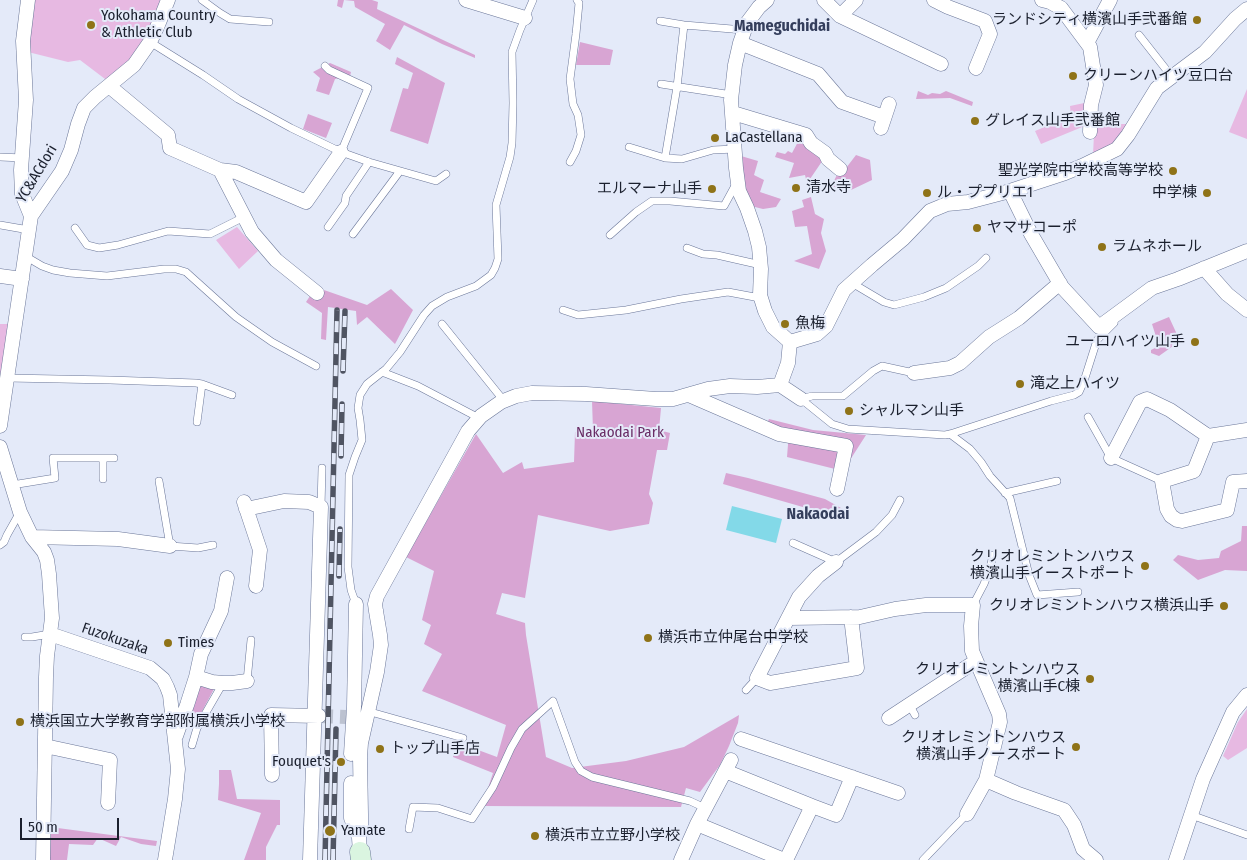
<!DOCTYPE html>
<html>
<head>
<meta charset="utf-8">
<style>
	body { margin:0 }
	#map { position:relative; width:1247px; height:860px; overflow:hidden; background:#e4eaf9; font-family:"Fira Sans Condensed",sans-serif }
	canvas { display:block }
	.scale { position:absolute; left:20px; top:818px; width:99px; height:22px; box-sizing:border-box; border:2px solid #1b202e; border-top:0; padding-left:6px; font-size:15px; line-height:18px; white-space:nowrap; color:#1b202e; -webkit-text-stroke:4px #e4eaf9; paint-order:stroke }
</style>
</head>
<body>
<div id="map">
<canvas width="1247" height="860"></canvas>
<div class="scale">50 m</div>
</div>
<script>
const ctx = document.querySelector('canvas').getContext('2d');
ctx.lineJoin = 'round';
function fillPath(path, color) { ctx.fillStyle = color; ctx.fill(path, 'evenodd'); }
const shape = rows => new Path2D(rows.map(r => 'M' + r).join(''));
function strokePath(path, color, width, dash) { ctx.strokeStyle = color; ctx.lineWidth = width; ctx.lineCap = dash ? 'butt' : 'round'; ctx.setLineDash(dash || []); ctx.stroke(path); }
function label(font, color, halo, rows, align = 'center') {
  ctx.font = font + ' "Fira Sans Condensed","Noto Sans JP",sans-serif'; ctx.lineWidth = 4; ctx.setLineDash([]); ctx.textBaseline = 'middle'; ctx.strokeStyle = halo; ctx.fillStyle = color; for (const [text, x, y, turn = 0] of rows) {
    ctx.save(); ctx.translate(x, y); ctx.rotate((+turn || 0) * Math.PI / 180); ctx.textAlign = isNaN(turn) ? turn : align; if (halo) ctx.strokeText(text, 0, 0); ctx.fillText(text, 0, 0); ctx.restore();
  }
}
fillPath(shape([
	[33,0,163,0,143,46,109,82,80,60,68,62,28,52],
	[1247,89,1247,139,1229,132],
	[1089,102,1087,125,1041,144,1035,131,1071,116,1070,106],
	[1095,116,1118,124,1127,124,1112,146,1093,154],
	[237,227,258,251,239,269,216,240],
	[0,324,12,324,0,394],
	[1247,709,1247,748,1228,760,1223,756,1238,722]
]), '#e7b9e2');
fillPath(shape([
	[338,0,372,0,378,2,377,9,475,55,475,58,442,44,404,25,390,50,376,41,385,24,355,7,354,1,344,0,342,8,337,6],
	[580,42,613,50,610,65,576,65],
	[397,57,445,83,428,144,390,131,403,88,408,89,413,73,395,64],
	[330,63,351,72,350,76,335,79,329,95,316,91,320,78,313,72],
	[918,91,928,95,932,93,940,94,946,91,973,102,972,106,950,98,916,99],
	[308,114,332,123,326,138,303,129],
	[799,140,805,142,825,157,810,179,817,189,809,191,805,175,789,178,794,163,775,157,777,152,785,154,788,151,792,153],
	[856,155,870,160,872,180,851,190,848,183,830,188,837,175,829,169,833,165,843,172],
	[741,156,758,161,754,175,764,180,760,192,781,199,776,207,763,209,751,206,743,186],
	[811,197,815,214,824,219,821,233,826,251,819,269,794,261,812,254,807,226,795,227,792,211,804,207,802,200],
	[391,289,413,310,395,344,367,317,357,325,356,311,328,307,326,340,321,339,322,313,306,302,310,296,318,299,324,290,367,305],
	[1169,317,1180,341,1159,356,1151,353,1151,350,1159,346,1152,324],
	[592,401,661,408,659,430,670,433,667,450,657,450,649,494,653,503,649,524,610,531,538,515,525,598,502,593,496,614,525,623,526,635,546,757,572,768,626,761,684,747,739,715,738,723,729,746,720,765,700,792,686,788,681,807,482,806,493,773,453,757,455,744,470,747,497,757,506,725,422,691,442,654,424,644,431,625,422,620,434,571,406,557,476,434,503,473,522,462,524,469,574,462,575,432,593,430],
	[769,419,813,430,866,435,850,460,844,479,835,469,787,457,789,432,767,423],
	[726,473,748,478,825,499,848,512,847,517,834,516,723,484],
	[1242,526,1247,526,1247,571,1225,570,1198,580,1173,560,1178,555,1198,560,1219,558,1221,551,1241,541],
	[198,684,214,689,194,726,186,723],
	[219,770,231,770,237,799,280,800,280,825,277,825,266,847,266,860,244,860,261,813,218,800,219,784],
	[50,827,157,841,156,846,141,844,121,837,116,846,98,838,93,845,69,844,67,860,49,860]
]), '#d8a5d3');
fillPath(shape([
	[732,506,782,519,776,543,726,530]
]), '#83d9e8');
strokePath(shape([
	[319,716,346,717]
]), '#bcc2d0', 14, [14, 7]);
const lane = shape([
	[202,0,220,13,230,19,269,22],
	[660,21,684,25,744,30],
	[1139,35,1172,77],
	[150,42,203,75,238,99,291,128,341,152,369,162,436,181,446,174],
	[325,66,329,70,368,88,341,152],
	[661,84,732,95],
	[629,147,665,158,682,159,713,150,735,149],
	[0,157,23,158],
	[665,158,677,87,684,25],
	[570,162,576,151,581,135,578,115,573,104,570,79,576,34,579,3,577,0],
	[0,225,29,230],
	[328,227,345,203,346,196,369,162],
	[75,228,87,245,99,248,118,245,168,231,210,234,244,217],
	[353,234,400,171],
	[610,235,636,212,652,201,670,201,724,206,736,184],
	[687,248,703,254,717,255,761,265],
	[25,256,42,266,53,270,70,273,107,276,164,269,176,269,186,272,236,317,272,342,316,366],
	[852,283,884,302,894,305,924,297,946,288,978,266,986,258],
	[563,310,578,315,626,310,681,299,728,292,760,298],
	[442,324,504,401],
	[382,372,418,386,479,418],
	[8,378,110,380,196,383,202,384,232,395],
	[801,399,832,424,848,429,945,435,950,434,1051,401,1074,395,1079,392,1084,381,1097,340,1114,323],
	[801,399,812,396,843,396,873,371,882,366,914,373],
	[1088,417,1111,458,1162,481],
	[197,422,202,384],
	[950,434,970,449,981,462,990,476,1010,498,1029,575,1037,595,1078,592],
	[103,479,103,458],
	[159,481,170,546,198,548,213,545],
	[12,485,55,478,53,458,114,458],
	[1005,493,1057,481],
	[321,507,322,468],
	[793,543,836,562,876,532,892,515,900,500],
	[0,545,4,542,7,535,20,512],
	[356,604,351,590,348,567,349,475,355,457,362,440,360,420,358,408,360,395,367,384,386,369,400,352,424,315,432,306,447,297,476,286,491,275,495,268,498,259,496,205,510,157,512,143,513,103,512,52,520,30,533,0],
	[973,605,984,584,990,568,993,555],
	[25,637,32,637,50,634],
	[247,681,251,640],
	[746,690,757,678],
	[909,704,915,715],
	[367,711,463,738],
	[192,745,197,728,223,683],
	[1191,815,1247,835],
	[409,829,413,807,438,808,472,819,493,787,511,748,522,729,553,701,575,762,581,771,592,777,690,801,705,808],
	[923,860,967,814]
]);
const street = shape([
	[28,0,23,41,26,100,21,170,22,194,31,216],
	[466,0,525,18],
	[767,0,759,7,747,23,740,43,735,65,731,100,736,168,739,191,747,208,755,231,759,247,761,269,760,295,765,311,773,327,790,342],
	[824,0,840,16,941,64],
	[934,0,948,7,985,21,990,34,976,68],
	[1042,0,1050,2,1061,8,1090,47,1096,85,1091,105,1090,132],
	[840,16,856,0],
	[740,43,818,74,842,102,884,117],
	[1087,43,1110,0],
	[109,86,168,135,170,148,220,170,252,232,276,260,317,293],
	[733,113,806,135,811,143,825,153,828,159,840,169],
	[881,128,889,104],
	[220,170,236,172,306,202,341,152],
	[1010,191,1031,234,1062,287,1099,327,1152,288,1178,279,1247,251],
	[1204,268,1227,294,1247,310],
	[0,276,22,279],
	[790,342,817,334,826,326,844,290,872,265,903,239,930,211,947,204,968,202,1010,191,1065,173,1082,166,1117,149,1128,135,1157,88,1205,52,1235,19,1247,9],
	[914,373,950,368,960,363,989,337,1019,318,1060,283],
	[780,385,801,399],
	[689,395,779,434,846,446,837,489],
	[0,426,31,216,62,171,71,150,78,124,84,108,95,97,134,65,150,42,158,25,168,0],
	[1208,436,1194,471,1162,481,1167,509,1171,516,1177,520,1182,521,1227,510,1233,482,1247,481],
	[0,447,20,512,32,537,44,552,47,560,49,574,52,618,47,656,46,677,43,860],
	[1111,458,1140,402,1147,399,1170,410,1208,436,1247,430],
	[244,502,260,550,256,586],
	[246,509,284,501,309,502,321,507,310,860],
	[32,537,118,539,170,546],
	[836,562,818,576,799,597,757,678,770,683,857,668,851,617],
	[788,618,860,617,895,609,926,605,973,605,971,626,972,651,999,714,1000,722,986,780,967,814],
	[50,634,150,668,163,679,167,687,170,695,178,769,175,799,165,860],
	[196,677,212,682,223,683,232,683,247,681],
	[889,718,976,661],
	[176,736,187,705,196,677,201,654,221,611,227,578],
	[741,739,898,793],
	[45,746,110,760,108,803],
	[351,754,354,707,356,604],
	[725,771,812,806,786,860],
	[272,775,271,715,319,716],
	[986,780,1016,793,1064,810,1074,825,1083,849,1096,860],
	[351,783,351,818,358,835],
	[812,806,836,815,852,777],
	[697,824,784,860],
	[360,852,359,838,361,828,361,814,360,757,361,743,377,672,381,645,380,635,376,611,375,604,377,596,468,431,481,416,501,402,516,396,532,393,586,394,656,399,673,399,708,389,730,386,757,387,780,385,788,363,790,342],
	[681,860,697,824,731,760],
	[1176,860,1203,779,1233,712,1247,695]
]);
const secondary = shape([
	[360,852,361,860]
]);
strokePath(lane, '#6b7799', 8);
strokePath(street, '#6b7799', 15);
strokePath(secondary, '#6b7799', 21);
strokePath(lane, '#fff', 7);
strokePath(street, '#fff', 14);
strokePath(secondary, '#daf5e0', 20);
const rail = shape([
	[343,371,345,311],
	[341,456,342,404],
	[339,576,340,529],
	[325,860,337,310],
	[333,860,336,729]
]);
strokePath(rail, '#4f5462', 5.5);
strokePath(rail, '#e4eaf9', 4, [11]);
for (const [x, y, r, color] of [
	[1197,20,5,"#8f7318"],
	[91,25,5,"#8f7318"],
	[1073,76,5,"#8f7318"],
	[975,121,5,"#8f7318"],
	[715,138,5,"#8f7318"],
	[1173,171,5,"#8f7318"],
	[796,188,5,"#8f7318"],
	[712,189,5,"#8f7318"],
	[927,193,5,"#8f7318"],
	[1207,193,5,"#8f7318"],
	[977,228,5,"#8f7318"],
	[1102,247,5,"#8f7318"],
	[785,324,5,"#8f7318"],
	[1195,342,5,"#8f7318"],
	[1020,384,5,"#8f7318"],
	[849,411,5,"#8f7318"],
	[1145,566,5,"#8f7318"],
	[1224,606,5,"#8f7318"],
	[648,638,5,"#8f7318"],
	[168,643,5,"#8f7318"],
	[1090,679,5,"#8f7318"],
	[20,722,5,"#8f7318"],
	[1076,747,5,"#8f7318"],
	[380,749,5,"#8f7318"],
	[341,762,5,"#8f7318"],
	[330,831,6,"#8f7318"],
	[535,836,5,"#8f7318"]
]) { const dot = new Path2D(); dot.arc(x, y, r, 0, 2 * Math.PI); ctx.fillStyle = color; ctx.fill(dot); strokePath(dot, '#e4eaf9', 2); }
label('15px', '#1b202e', '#e4eaf9', [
	["Yokohama Country",101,16],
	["& Athletic Club",101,33],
	["ランドシティ横濱山手弐番館",1187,20,"right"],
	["クリーンハイツ豆口台",1083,76],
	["グレイス山手弐番館",985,121],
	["LaCastellana",725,138],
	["聖光学院中学校高等学校",1163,171,"right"],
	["清水寺",806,188],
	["エルマーナ山手",702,189,"right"],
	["ル・ププリエ1",937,193],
	["中学棟",1197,193,"right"],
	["ヤマサコーポ",987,228],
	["ラムネホール",1112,247],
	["魚梅",795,324],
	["ユーロハイツ山手",1185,342,"right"],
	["滝之上ハイツ",1030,384],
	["シャルマン山手",859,411],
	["クリオレミントンハウス",1135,557,"right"],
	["横濱山手イーストポート",1135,574,"right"],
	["クリオレミントンハウス横浜山手",1214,606,"right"],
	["横浜市立仲尾台中学校",658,638],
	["Times",178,643],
	["クリオレミントンハウス",1080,670,"right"],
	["横濱山手C棟",1080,687,"right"],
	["横浜国立大学教育学部附属横浜小学校",30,722],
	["クリオレミントンハウス",1066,738,"right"],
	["横濱山手ノースポート",1066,755,"right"],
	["トップ山手店",390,749],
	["Fouquet's",331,762,"right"],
	["Yamate",341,831],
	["横浜市立立野小学校",545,836]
], 'left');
label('15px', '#1b202e', '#e4eaf9', [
	["YC&ACdori",37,174,-59],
	["Fuzokuzaka",115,639,19]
]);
label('15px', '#6a2d66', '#e4eaf9', [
	["Nakaodai Park",620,433]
]);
label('bold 16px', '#343e5c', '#e4eaf9', [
	["Mameguchidai",782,27],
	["Nakaodai",818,515]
]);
</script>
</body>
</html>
